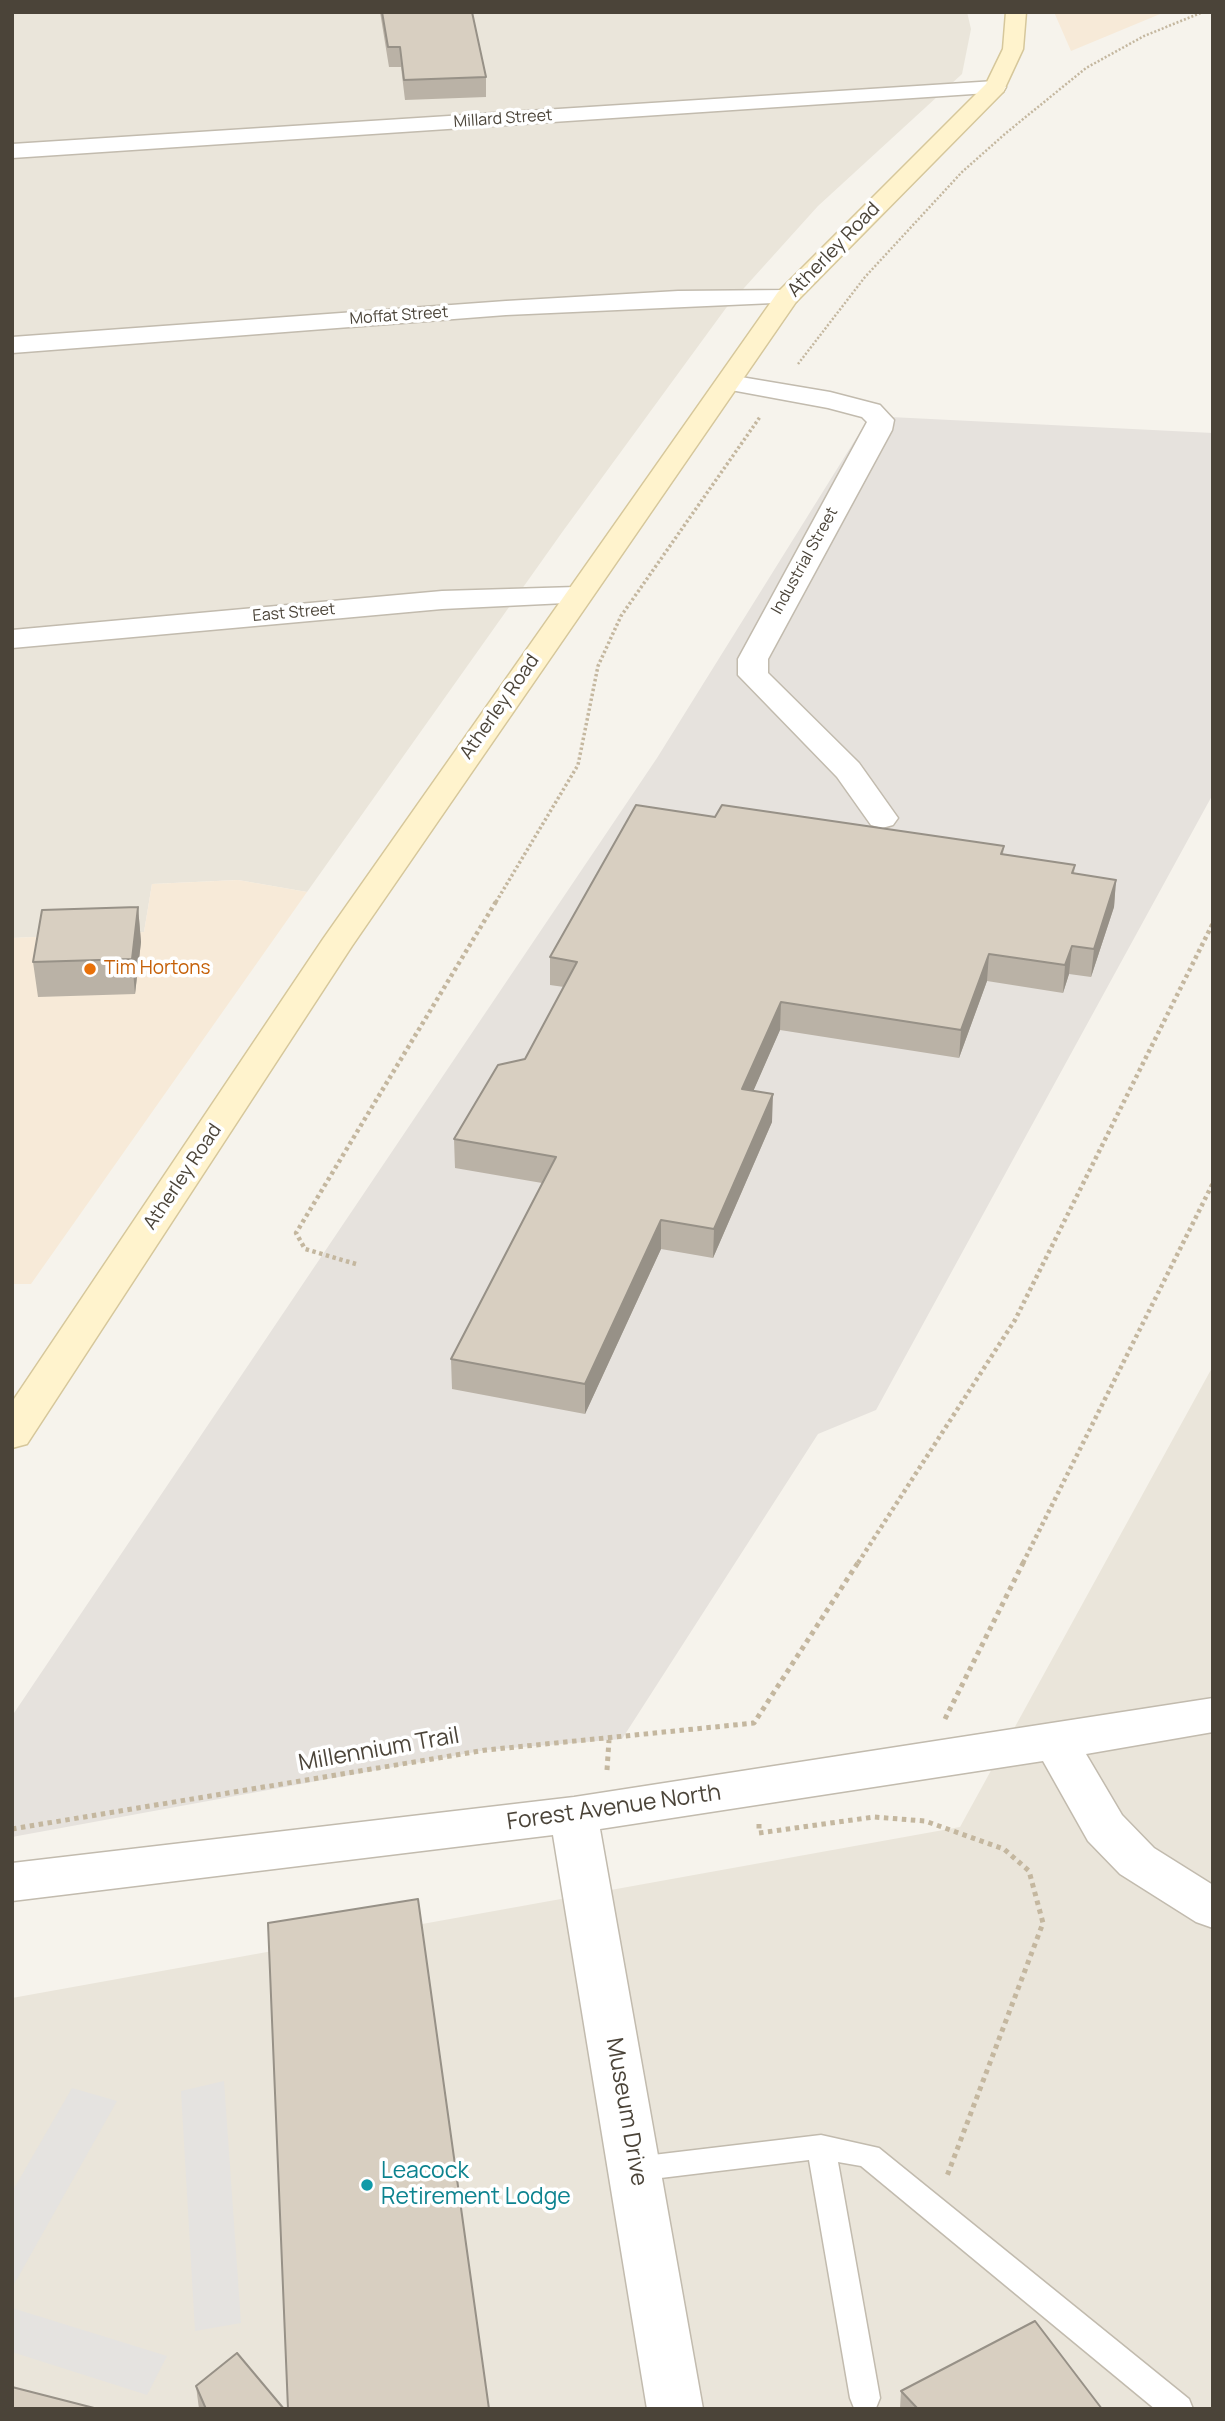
<!DOCTYPE html>
<html>
<head>
<meta charset="utf-8">
<style>
	body { margin:0 }
	#map { position:relative; width:1225px; height:2421px; overflow:hidden; background:#f6f3ec; font-family:Manrope,sans-serif }
	canvas { display:block }
	.frame { position:absolute; inset:0; border:14px solid #4b4439; pointer-events:none }
</style>
</head>
<body>
<div id="map">
<canvas width="1225" height="2421"></canvas>
<div class="frame"></div>
</div>
<script>
const ctx = document.querySelector('canvas').getContext('2d');
ctx.lineJoin = 'round';
function fillPath(path, color) { ctx.fillStyle = color; ctx.fill(path, 'evenodd'); }
const shape = rows => new Path2D(rows.map(r => 'M' + r).join(''));
function strokePath(path, color, width, dash) { ctx.strokeStyle = color; ctx.lineWidth = width; ctx.lineCap = dash ? 'butt' : 'round'; ctx.setLineDash(dash || []); ctx.stroke(path); }
function label(font, color, halo, rows, align = 'center') {
  ctx.font = font + ' Manrope,sans-serif'; ctx.lineWidth = 7; ctx.setLineDash([]); ctx.textBaseline = 'middle'; ctx.strokeStyle = halo; ctx.fillStyle = color; for (const [text, x, y, turn = 0] of rows) {
    ctx.save(); ctx.translate(x, y); ctx.rotate((+turn || 0) * Math.PI / 180); ctx.textAlign = isNaN(turn) ? turn : align; if (halo) ctx.strokeText(text, 0, 0); ctx.fillText(text, 0, 0); ctx.restore();
  }
}
fillPath(shape([
	[12,12,967,12,971,29,962,74,818,206,726,308,563,531,307,892,238,880,152,884,144,932,12,938],
	[1213,1366,1213,2409,12,2409,12,1998,960,1827]
]), '#eae5da');
fillPath(shape([
	[1054,12,1165,12,1071,51],
	[238,880,307,892,31,1284,12,1284,12,938,144,932,152,884]
]), '#f7ead8');
fillPath(shape([
	[870,416,1213,433,1213,794,876,1410,818,1434,622,1739,486,1750,12,1837,12,1716,657,758]
]), '#e6e2dd');
fillPath(shape([
	[224,2081,241,2323,195,2331,181,2091],
	[72,2088,117,2101,12,2288,12,2192],
	[12,2308,167,2356,147,2395,12,2352]
]), '#e5e3e0');
const service = shape([
	[821,2135,879,2148,1189,2399,1193,2409,1155,2409,861,2166,838,2162,880,2398,876,2408,854,2408,850,2398,809,2160,636,2181,626,2178,622,2169,626,2160,636,2157,821,2135]
]);
const minor = shape([
	[995,81,1006,87,1003,92,12,158,12,144,995,81],
	[787,290,796,292,799,297,796,302,506,315,12,353,12,337,506,301,678,291,787,290],
	[729,375,830,392,880,405,894,420,892,430,768,659,768,673,859,763,898,818,893,825,882,828,871,825,837,777,738,675,738,659,867,422,862,417,828,408,720,388,716,383,720,378,729,375],
	[576,587,586,590,591,596,586,602,442,609,12,648,12,630,442,591,576,587],
	[1213,1698,1213,1732,1086,1754,1122,1815,1154,1848,1213,1885,1213,1928,1196,1922,1120,1874,1088,1841,1043,1761,600,1829,703,2409,647,2409,553,1835,12,1901,12,1863,574,1797,1213,1698]
]);
const secondary = shape([
	[1006,12,1026,12,1023,49,1003,92,796,302,352,946,27,1444,12,1448,12,1402,323,939,778,292,986,84,1003,49,1006,12]
]);
strokePath(service, '#c2bbae', 3);
strokePath(minor, '#c2bbae', 3);
strokePath(secondary, '#d6c79b', 3);
strokePath(shape([
	[798,364,865,277,962,172,1006,133,1086,68,1144,36,1203,12]
]), '#c4b79f', 2.5, [2, 2]);
strokePath(shape([
	[496,902,578,765,598,666,621,616,760,417]
]), '#c4b79f', 3.5, [2.5, 2.5]);
strokePath(shape([
	[356,1264,305,1249,296,1233,497,900],
	[858,1563,1015,1320,1213,923],
	[1023,1563,1213,1183]
]), '#c4b79f', 4.5, [3.5, 3.5]);
strokePath(shape([
	[945,1719,1024,1561],
	[607,1770,609,1740],
	[759,1824,759,1833,874,1817,925,1821,1004,1849,1029,1871,1043,1923,947,2176],
	[12,1829,486,1750,754,1723,859,1561]
]), '#c4b79f', 5, [4.5, 4.5]);
fillPath(service, '#fff');
fillPath(minor, '#fff');
fillPath(secondary, '#fff3cd');
fillPath(shape([
	[380,12,472,12,486,77,486,97,405,100,401,67,389,67],
	[715,817,1004,846,1003,854,1075,865,1074,873,1116,880,1114,907,1091,977,1069,974,1063,993,987,981,959,1058,780,1030,753,1091,772,1122,713,1258,661,1249,585,1414,452,1389,451,1359,542,1183,455,1168,454,1139,525,1059,564,987,550,985,550,957],
	[138,907,141,942,135,994,38,997,33,962],
	[196,2386,284,2409,199,2409],
	[901,2391,1102,2409,900,2409]
]), '#bab2a6');
fillPath(shape([
	[1116,880,1114,907,1091,977,1094,949],
	[138,907,141,942,135,994,132,959],
	[1072,946,1069,974,1063,993,1065,965],
	[989,954,987,981,959,1058,961,1030],
	[781,1002,780,1030,742,1117,742,1089],
	[773,1094,772,1122,713,1258,714,1229],
	[661,1220,661,1249,585,1414,585,1384]
]), '#979187');
const building = shape([
	[382,12,472,12,486,77,404,80,400,47,388,47,382,12],
	[636,805,715,817,722,805,1004,846,1001,854,1075,865,1072,873,1116,880,1094,949,1072,946,1065,965,989,954,961,1030,781,1002,742,1089,773,1094,714,1229,661,1220,585,1384,451,1359,556,1157,454,1139,498,1065,525,1059,577,962,550,957,636,805],
	[138,907,132,959,33,962,42,910,138,907],
	[418,1899,489,2409,288,2409,268,1923,418,1899],
	[1035,2321,1102,2409,918,2409,901,2391,1035,2321],
	[237,2353,284,2409,206,2409,196,2386,237,2353],
	[12,2387,98,2409,12,2409,12,2387]
]);
fillPath(building, '#d8cfc1');
strokePath(building, '#979187', 2);
for (const [x, y, r, color] of [
	[90,969,7,"#e8710a"],
	[367,2185,7,"#0f9aa8"]
]) { const dot = new Path2D(); dot.arc(x, y, r, 0, 2 * Math.PI); ctx.fillStyle = color; ctx.fill(dot); strokePath(dot, '#fff', 2.5); }
label('16px', '#4b4439', '#fff', [
	["Millard Street",503,119,-4],
	["Moffat Street",399,316,-4],
	["Industrial Street",805,561,-61],
	["East Street",294,613,-5]
]);
label('19px', '#4b4439', '#fff', [
	["Atherley Road",834,250,-46],
	["Atherley Road",500,707,-55],
	["Atherley Road",183,1177,-56]
]);
label('19px', '#c56008', '#fff', [
	["Tim Hortons",104,969]
], 'left');
label('23px', '#4b4439', '#fff', [
	["Millennium Trail",379,1750,-10],
	["Forest Avenue North",614,1808,-8],
	["Museum Drive",626,2112,80]
]);
label('23px', '#0d838f', '#fff', [
	["Leacock",381,2172],
	["Retirement Lodge",381,2198]
], 'left');
</script>
</body>
</html>
